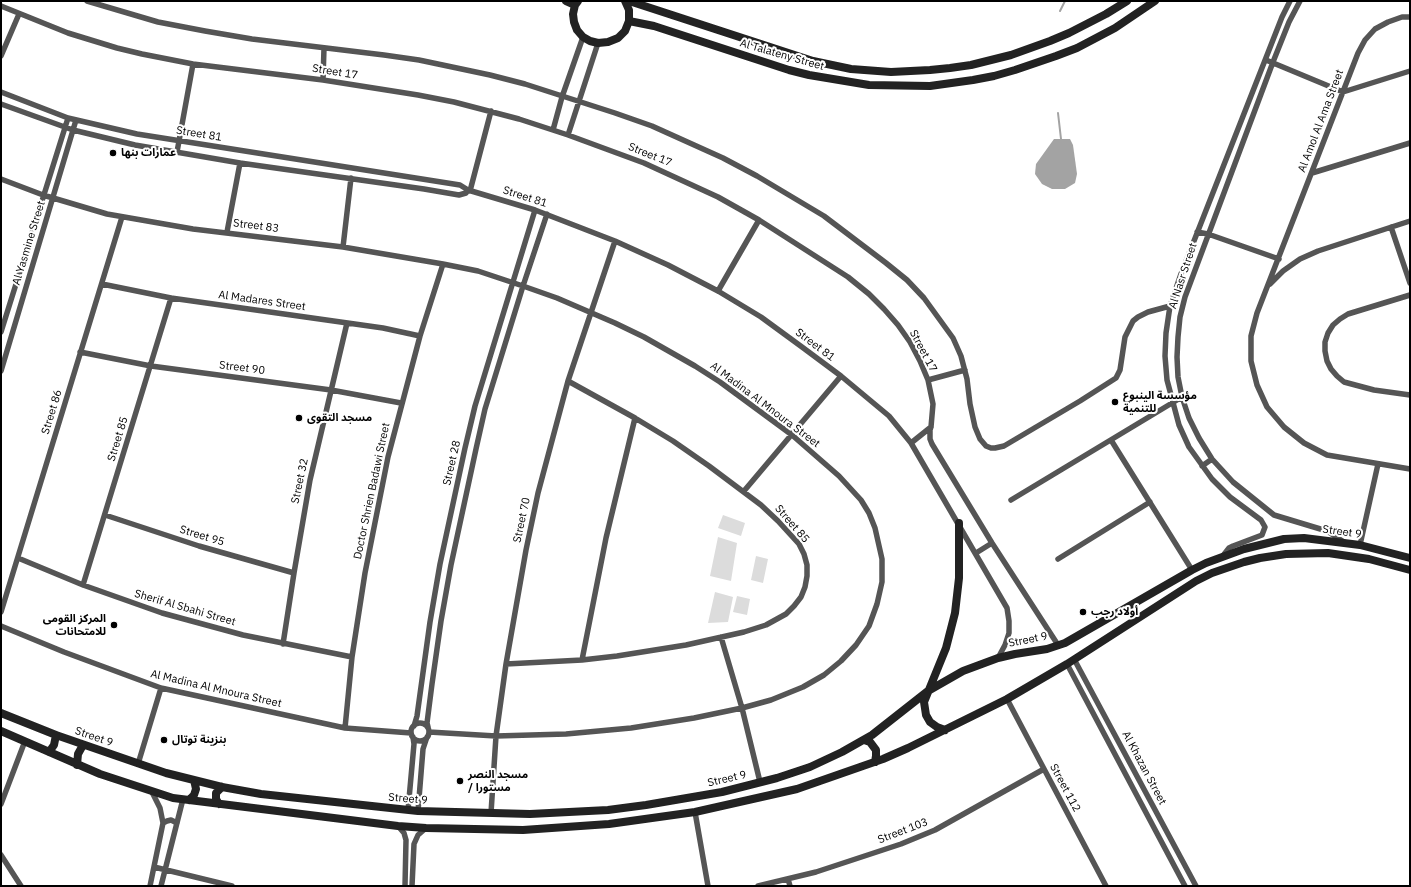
<!DOCTYPE html>
<html>
<head>
<meta charset="utf-8">
<style>
	body { margin:0 }
	#map { position:relative; width:1411px; height:887px; overflow:hidden; background:#fff; font-family:"IBM Plex Sans",sans-serif }
	canvas { display:block }
	.frame { position:absolute; inset:0; border:2px solid #000; pointer-events:none }
</style>
</head>
<body>
<div id="map">
<canvas width="1411" height="887"></canvas>
<div class="frame"></div>
</div>
<script>
const ctx = document.querySelector('canvas').getContext('2d');
ctx.lineJoin = 'round';
function fillPath(path, color) { ctx.fillStyle = color; ctx.fill(path, 'evenodd'); }
const shape = rows => new Path2D(rows.map(r => 'M' + r).join(''));
function strokePath(path, color, width, dash) { ctx.strokeStyle = color; ctx.lineWidth = width; ctx.lineCap = dash ? 'butt' : 'round'; ctx.setLineDash(dash || []); ctx.stroke(path); }
function label(font, color, halo, rows, align = 'center') {
  ctx.font = font + ' "IBM Plex Sans","Noto Sans Arabic",sans-serif'; ctx.lineWidth = 4; ctx.setLineDash([]); ctx.textBaseline = 'middle'; ctx.strokeStyle = halo; ctx.fillStyle = color; for (const [text, x, y, turn = 0] of rows) {
    ctx.save(); ctx.translate(x, y); ctx.rotate((+turn || 0) * Math.PI / 180); ctx.textAlign = isNaN(turn) ? turn : align; if (halo) ctx.strokeText(text, 0, 0); ctx.fillText(text, 0, 0); ctx.restore();
  }
}
fillPath(shape([
	[723,515,745,523,741,536,718,528],
	[718,537,737,543,731,581,710,576],
	[756,556,768,559,763,583,751,580],
	[715,592,733,597,728,622,708,623],
	[737,596,750,599,747,615,733,612]
]), '#dcdcdc');
fillPath(shape([
	[1054,139,1070,139,1073,145,1077,174,1075,183,1065,189,1052,189,1042,184,1035,174,1036,164]
]), '#a3a3a3');
strokePath(shape([
	[1060,11,1065,1],
	[1058,113,1061,139]
]), '#a3a3a3', 2);
strokePath(shape([
	[87,1,158,22,205,31,252,39,384,55,419,60,490,75,525,84,615,113,652,126,723,158,757,176,824,216,886,263,907,280,924,298,953,338,961,356,967,379,970,404,975,427,980,439,986,446,991,448,995,448,1004,446,1080,401,1116,378,1120,370,1125,337,1133,321,1138,317,1148,312,1170,306],
	[1300,1,1289,22,1273,62,1185,297,1180,317,1178,337,1177,357,1178,377,1182,397,1189,418,1199,438,1212,459,1233,482,1274,515,1327,531,1344,542],
	[1,6,68,33,117,48,142,54,193,64,323,80,418,95,454,102,519,119,568,135,644,163,718,197,759,220,848,277,869,294,884,309,898,325,910,342,920,361,928,380,933,404,931,427,930,430,930,439,932,444,992,543,1058,645],
	[1410,17,1402,17,1388,22,1375,29,1365,40,1358,53,1257,313,1251,336,1251,361,1257,385,1267,407,1284,427,1304,443,1327,455,1410,469],
	[1,56,19,14],
	[1266,60,1343,92,1410,71],
	[323,80,324,48],
	[1,92,68,118,137,134,460,185,468,190,535,210,615,241,668,265,718,291,761,317,802,347,841,376,889,416,911,443,1007,608,1009,621,1009,633,1005,645,998,658],
	[1,104,73,130,135,145,240,163,424,189,459,195,466,193,468,190],
	[553,130,562,97,583,37],
	[568,135,598,43],
	[177,152,193,64],
	[1312,173,1410,143],
	[1,179,43,195,107,214,193,229,343,247,443,264,478,271,523,286,557,298,615,323,644,337,695,366,720,382,792,435,839,476,861,500,869,513,875,528,882,559,882,582,877,604,869,626,856,645,841,661,824,675,803,687,771,700,742,708,694,718,631,728,566,734,496,736,429,732],
	[470,191,491,111],
	[1391,227,1410,283],
	[227,232,240,163],
	[1197,232,1208,234,1279,259],
	[343,247,351,178],
	[102,284,171,298,383,328,420,336],
	[1270,284,1283,271,1300,259,1318,251,1410,221],
	[718,291,759,220],
	[1410,295,1348,314,1340,319,1333,325,1328,333,1325,342,1325,351,1327,361,1331,369,1337,376,1344,382,1374,390,1410,395],
	[1,332,68,118],
	[80,352,151,366,331,390,401,403],
	[1,371,76,120],
	[928,380,965,370],
	[1111,440,1192,570],
	[911,443,931,427],
	[1202,466,1212,459],
	[744,491,841,376],
	[1011,500,1182,397],
	[105,515,199,546,294,573],
	[1360,545,1378,464],
	[976,553,992,543],
	[1222,557,1229,548,1233,546,1262,535,1265,527,1261,520,1230,497,1212,479,1189,447,1179,425,1167,380,1165,356,1166,333,1170,306,1181,274,1282,17,1290,1],
	[18,558,83,585,162,613,243,635,352,657],
	[1058,559,1150,502],
	[83,585,171,298],
	[1,612,122,217],
	[1,626,64,652,161,688,345,728,411,733],
	[721,637,742,708,760,782],
	[283,644,294,573,310,480,347,323],
	[1074,659,1196,886],
	[582,660,606,538,635,418],
	[506,664,582,660,617,656,686,645,744,632,766,625,786,614,794,606,801,597,805,587,807,576,807,565,804,554,799,544,778,521,761,505,709,466,673,441,635,418,568,381],
	[1067,664,1185,886],
	[1007,699,1106,886],
	'411 732a9 9 0 1 1 18 0a9 9 0 1 1-18 0Z',
	[414,726,417,716,430,622,440,564,465,448,475,406,535,210],
	[428,727,427,723,432,684,441,621,451,565,476,449,485,409,523,286,547,214],
	[345,728,352,657,365,573,388,457,420,336,443,264],
	[138,764,161,688],
	[1,804,25,741],
	[408,810,414,744,413,737],
	[418,811,423,749,427,737],
	[695,812,708,886],
	[491,813,496,736,506,664,526,550,538,493,568,381,615,241],
	[163,823,167,821,171,820,177,823],
	[398,826,404,833,406,840,405,886],
	[1,855,21,886],
	[154,867,232,886],
	[788,879,790,886],
	[150,886,163,823,160,808,152,792],
	[161,886,183,799],
	[412,886,414,844,418,835,426,828],
	[758,886,816,872,901,844,935,830,1044,769]
]), '#555', 5.5);
strokePath(shape([
	[566,1,575,5],
	[578,1,575,5,573,14,574,22,577,30,583,37,590,41,598,43,608,42,618,38,625,31,629,21,629,10,625,1],
	[629,1,813,61,851,69,891,72,930,70,950,68,971,65,1011,55,1050,41,1069,33,1106,14,1127,1],
	[629,21,654,26,789,70,809,75,869,85,930,86,973,80,994,76,1015,70,1056,56,1077,48,1115,28,1155,1],
	[1,713,56,735,166,773,222,787,261,794,418,811,530,814,608,810,646,805,722,792,777,778,810,767,842,752,872,735,928,691,963,671,998,658,1015,654,1047,649,1065,643,1192,570,1206,563,1244,549,1284,539,1304,538,1360,545,1410,558],
	[945,730,937,727,930,722,926,715,924,702,946,648,955,613,959,578,959,523],
	[1,731,100,774,173,798,398,826,426,828,523,830,609,824,695,812,797,789,883,759,908,748,1007,699,1067,664,1196,581,1212,573,1244,562,1260,558,1286,554,1328,553,1369,559,1410,570],
	[864,740,870,742,876,750,876,756,875,762],
	[49,752,54,745,56,735],
	[77,765,78,754,83,745],
	[189,800,194,795,196,789,194,780],
	[219,804,216,799,216,793,222,787]
]), '#222', 8);
for (const [x, y, r, color] of [
	[113,153,4,"#000"],
	[1115,402,4,"#000"],
	[299,418,4,"#000"],
	[1083,612,4,"#000"],
	[114,625,4,"#000"],
	[164,740,4,"#000"],
	[460,781,4,"#000"]
]) { const dot = new Path2D(); dot.arc(x, y, r, 0, 2 * Math.PI); ctx.fillStyle = color; ctx.fill(dot); strokePath(dot, '#fff', 1.5); }
label('11px', '#000', '#fff', [
	["Al Talateny Street",782,55,16],
	["Street 17",335,72,9],
	["Al Amol Al Ama Street",1321,121,-69],
	["Street 81",199,134,9],
	["Street 17",650,155,22],
	["Street 81",525,197,18],
	["Street 83",256,226,7],
	["Al Yasmine Street",29,243,-73],
	["Al Nasr Street",1183,276,-72],
	["Al Madares Street",262,301,8],
	["Street 81",815,345,37],
	["Street 17",923,351,62],
	["Street 90",242,368,7],
	["Al Madina Al Mnoura Street",765,405,37],
	["Street 86",52,412,-73],
	["Street 85",118,439,-73],
	["Street 28",452,463,-77],
	["Street 32",300,481,-78],
	["Doctor Shrien Badawi Street",372,491,-78],
	["Street 70",522,520,-78],
	["Street 85",792,524,49],
	["Street 9",1342,532,8],
	["Street 95",202,536,17],
	["Sherif Al Sbahi Street",185,608,16],
	["Street 9",1028,640,-11],
	["Al Madina Al Mnoura Street",216,689,13],
	["Street 9",94,737,19],
	["Al Khazan Street",1144,768,62],
	["Street 9",727,779,-13],
	["Street 112",1065,788,62],
	["Street 9",408,799,5],
	["Street 103",903,831,-21]
]);
label('bold 11px', '#000', '#fff', [
	["عمارات بنها",121,153],
	["مؤسسة الينبوع",1123,396],
	["للتنمية",1123,409],
	["مسجد التقوى",307,418],
	["أولاد رجب",1091,612],
	["المركز القومى",106,619,"right"],
	["للامتحانات",106,632,"right"],
	["بنزينة توتال",172,740],
	["مسجد النصر",468,775],
	["/ مستورا",468,788]
], 'left');
</script>
</body>
</html>
